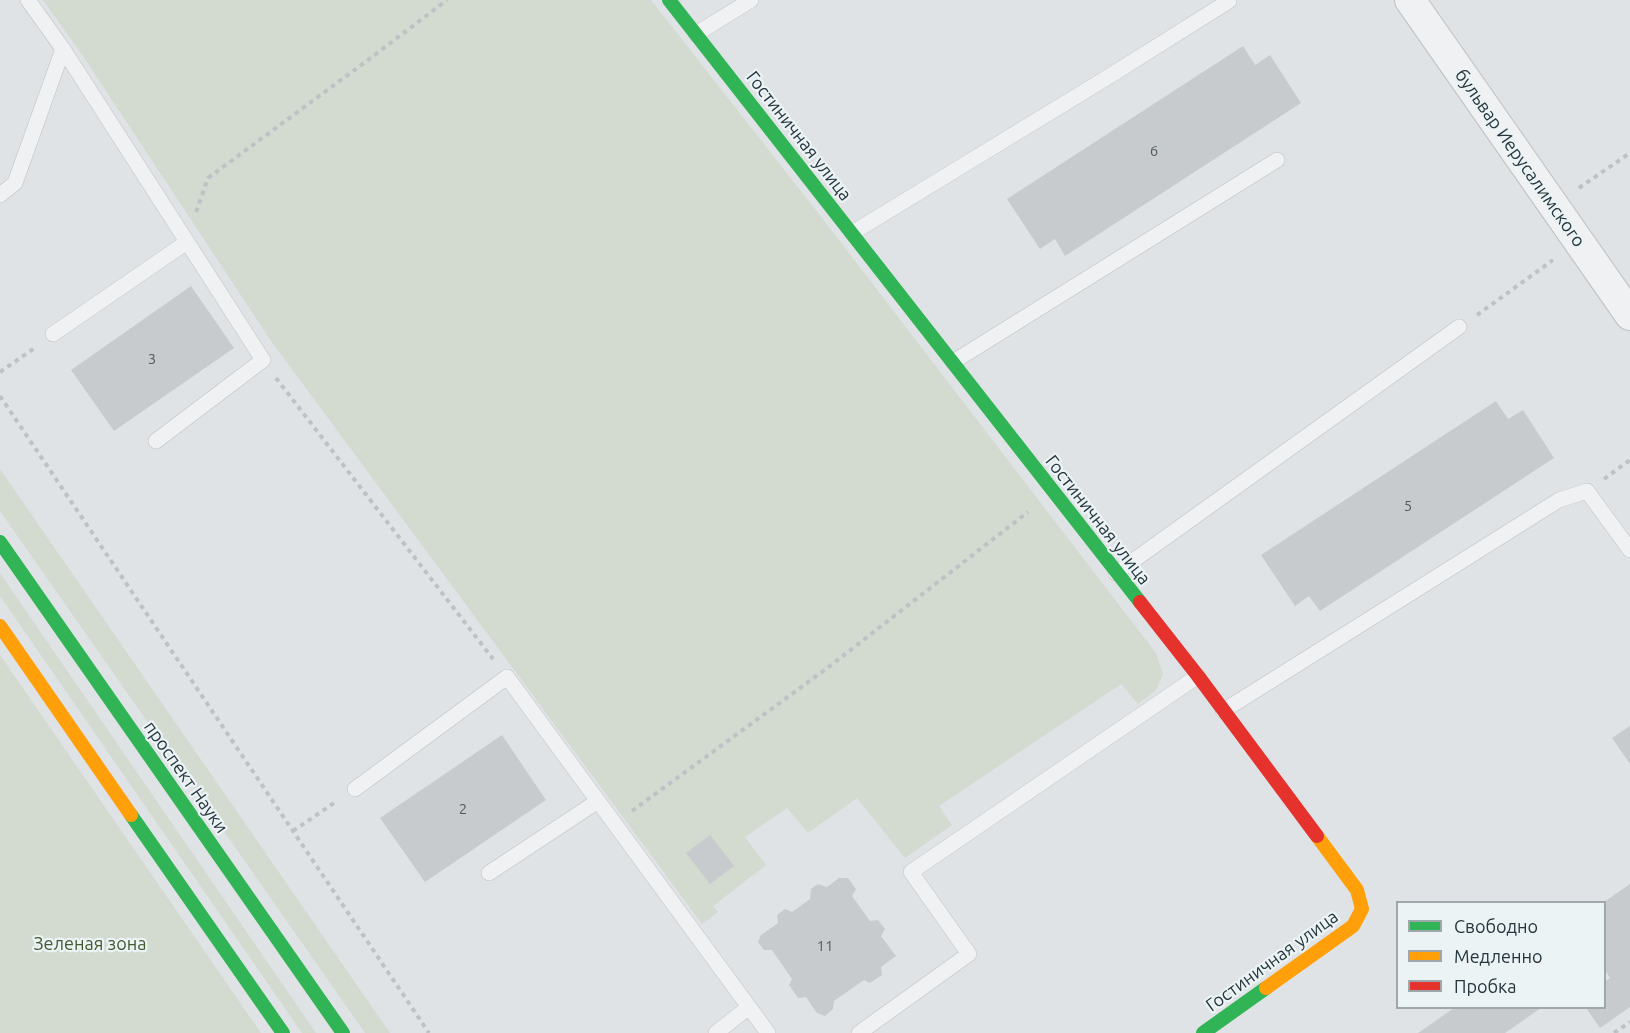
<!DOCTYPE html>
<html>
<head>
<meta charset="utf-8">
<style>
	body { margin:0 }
	#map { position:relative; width:1630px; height:1033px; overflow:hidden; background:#e0e3e5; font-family:Ubuntu,sans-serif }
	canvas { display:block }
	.legend { position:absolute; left:1396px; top:901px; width:210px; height:108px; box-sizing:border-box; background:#ecf3f5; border:2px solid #9da7ac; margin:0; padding:8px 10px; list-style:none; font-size:18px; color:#26363f }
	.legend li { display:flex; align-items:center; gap:12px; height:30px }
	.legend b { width:30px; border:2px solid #9da7ac }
</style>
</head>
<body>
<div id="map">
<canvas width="1630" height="1033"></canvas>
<ul class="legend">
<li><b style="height:8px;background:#30b455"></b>Свободно</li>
<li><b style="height:8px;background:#ff9f0a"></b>Медленно</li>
<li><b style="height:8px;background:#e5322d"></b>Пробка</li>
</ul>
</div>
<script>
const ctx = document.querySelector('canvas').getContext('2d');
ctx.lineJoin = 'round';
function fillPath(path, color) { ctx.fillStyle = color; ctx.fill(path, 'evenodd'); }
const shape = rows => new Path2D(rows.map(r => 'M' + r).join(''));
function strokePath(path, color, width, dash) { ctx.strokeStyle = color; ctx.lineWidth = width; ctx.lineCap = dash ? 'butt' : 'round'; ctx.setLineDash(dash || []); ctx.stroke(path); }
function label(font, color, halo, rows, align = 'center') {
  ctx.font = font + ' Ubuntu,sans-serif'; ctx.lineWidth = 4.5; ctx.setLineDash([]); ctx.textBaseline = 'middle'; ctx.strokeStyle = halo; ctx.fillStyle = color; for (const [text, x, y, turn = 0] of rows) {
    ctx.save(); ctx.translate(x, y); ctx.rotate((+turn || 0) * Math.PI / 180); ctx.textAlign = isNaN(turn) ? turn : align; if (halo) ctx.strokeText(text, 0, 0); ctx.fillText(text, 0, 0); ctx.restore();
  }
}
fillPath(shape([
	[43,0,651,0,822,218,1156,653,1163,674,1156,690,1138,704,1121,684,939,806,952,825,905,858,857,798,808,833,787,808,745,837,766,865,713,906,718,912,702,924,271,341,83,56],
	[0,469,390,1033,365,1033,0,511],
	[0,573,316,1033,302,1033,0,596],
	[0,655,261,1033,0,1033]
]), '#d3dad0');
fillPath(shape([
	[1243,46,1255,65,1270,55,1301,103,1065,256,1055,239,1040,249,1007,199],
	[191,286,234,348,114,431,71,370],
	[1496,401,1508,419,1523,410,1554,458,1320,611,1309,596,1295,606,1261,555],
	[1630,726,1630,764,1612,738],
	[502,735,546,800,425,882,380,818],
	[710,835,734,866,710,884,686,853],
	[839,878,848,878,856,889,852,896,870,921,878,920,885,929,881,936,896,956,881,967,882,975,870,983,864,980,834,1001,833,1009,825,1016,817,1013,806,997,798,998,789,985,792,979,772,950,764,950,758,942,761,935,778,923,777,915,785,909,792,912,810,899,811,889,818,884,827,887],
	[1630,884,1630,1007,1600,1028,1586,1008,1604,1008,1604,982,1610,978,1604,969,1604,902],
	[1454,1008,1541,1008,1505,1033,1418,1033]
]), '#c8cbcd');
const lane = shape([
	[696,34,751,0],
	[63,49,263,360,156,441],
	[0,195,15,183,63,49,28,0],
	[852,233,1108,77,1229,1],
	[53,334,187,242],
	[953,362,1277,160],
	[1116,573,1459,327],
	[1223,711,1559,500,1587,491,1630,550],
	[355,789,507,677,749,1007,716,1033],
	[489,873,598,801],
	[749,1007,768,1033],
	[859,1033,969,954,911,872,1198,676]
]);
const street = shape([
	[1410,0,1630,315]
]);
strokePath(lane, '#bec1c3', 16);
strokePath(street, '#bec1c3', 32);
strokePath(shape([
	[1579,188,1630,153],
	[196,212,208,178,368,60,447,0],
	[1477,315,1553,260],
	[0,372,36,347],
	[276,378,493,659],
	[0,396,429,1033],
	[1604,479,1630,460],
	[632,811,826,669,1028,512],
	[293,831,337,801],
	[1614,1033,1630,1022]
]), '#bec2c4', 4, [4.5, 4.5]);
strokePath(lane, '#eff1f2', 15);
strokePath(street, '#eff1f2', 30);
strokePath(shape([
	[669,0,1140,602],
	[0,542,343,1033],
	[131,815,283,1033],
	[1203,1033,1266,988]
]), '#30b455', 14);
strokePath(shape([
	[0,626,131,815],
	[1266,988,1353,926,1362,909,1357,890,1317,836]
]), '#ff9f0a', 14);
strokePath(shape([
	[1140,602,1198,676,1317,836]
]), '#e5322d', 14);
label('15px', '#4f5c63', null, [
	["6",1154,151],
	["3",152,359],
	["5",1408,506],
	["2",463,809],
	["11",825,946]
]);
label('18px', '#26363f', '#ecf3f5', [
	["Гостиничная улица",799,136,52],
	["бульвар Иерусалимского",1520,158,55],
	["Гостиничная улица",1098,520,52],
	["проспект Науки",186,777,55],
	["Гостиничная улица",1272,961,-36]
]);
label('18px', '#455b32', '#ecf3f5', [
	["Зеленая зона",90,944]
]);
</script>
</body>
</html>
